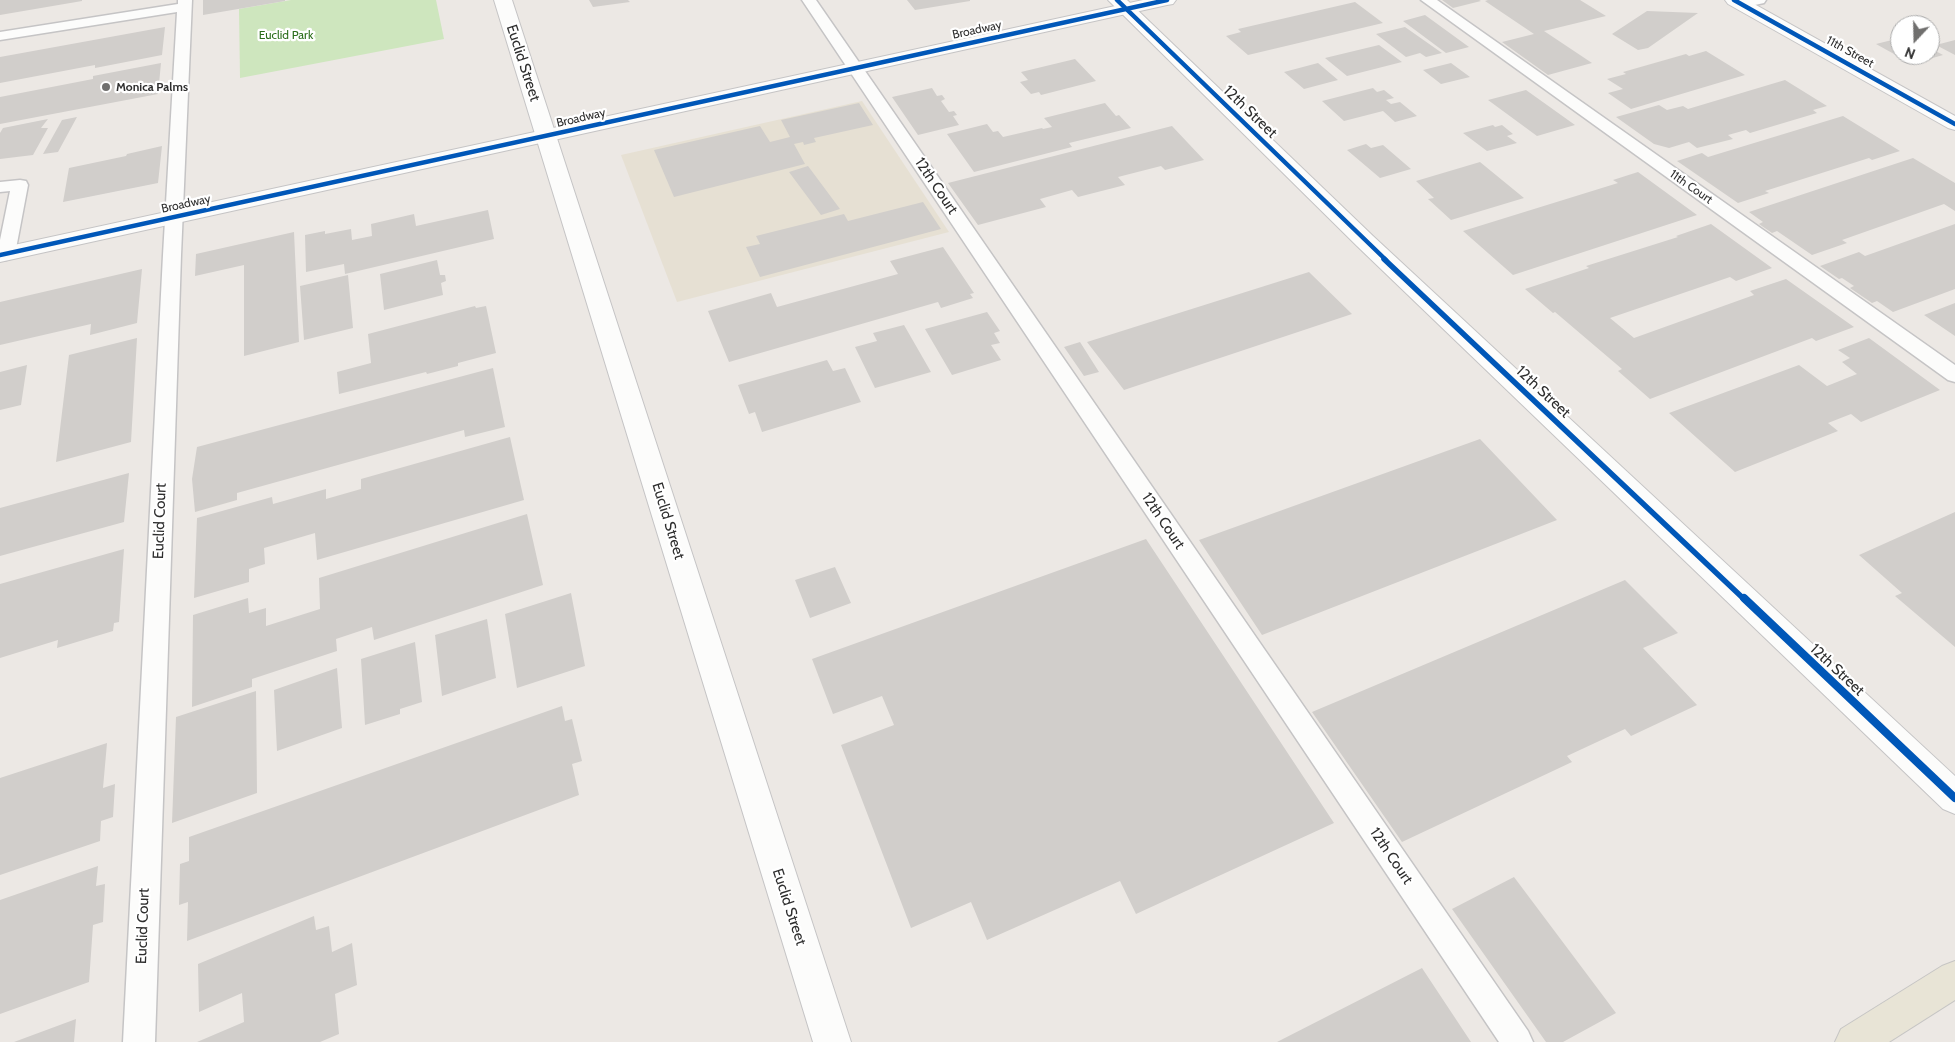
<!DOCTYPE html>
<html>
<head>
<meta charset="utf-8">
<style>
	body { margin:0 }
	#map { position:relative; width:1955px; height:1042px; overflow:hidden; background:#ece8e4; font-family:Cabin,sans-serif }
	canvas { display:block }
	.north { position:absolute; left:1890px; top:15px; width:50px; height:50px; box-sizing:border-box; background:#fff; border:1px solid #ababab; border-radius:50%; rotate:201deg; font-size:14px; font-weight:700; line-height:20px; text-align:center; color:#2e2e2e }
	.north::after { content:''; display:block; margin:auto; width:18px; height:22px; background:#706f6e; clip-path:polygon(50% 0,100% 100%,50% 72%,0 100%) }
</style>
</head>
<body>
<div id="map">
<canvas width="1955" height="1042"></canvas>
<div class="north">N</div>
</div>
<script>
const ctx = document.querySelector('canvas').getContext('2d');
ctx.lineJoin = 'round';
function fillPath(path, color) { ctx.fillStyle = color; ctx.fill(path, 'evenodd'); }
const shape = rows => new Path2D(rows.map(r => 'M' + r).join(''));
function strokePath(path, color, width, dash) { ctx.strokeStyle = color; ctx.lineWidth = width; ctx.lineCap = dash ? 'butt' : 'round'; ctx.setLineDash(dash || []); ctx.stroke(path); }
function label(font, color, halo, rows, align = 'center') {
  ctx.font = font + ' Cabin,sans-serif'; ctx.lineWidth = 4.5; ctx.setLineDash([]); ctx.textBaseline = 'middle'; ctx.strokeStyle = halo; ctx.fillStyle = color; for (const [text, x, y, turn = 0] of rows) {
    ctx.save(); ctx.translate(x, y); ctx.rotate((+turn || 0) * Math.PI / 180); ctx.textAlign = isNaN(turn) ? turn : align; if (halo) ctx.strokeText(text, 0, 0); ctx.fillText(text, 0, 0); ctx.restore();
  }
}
fillPath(shape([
	[862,101,949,232,677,302,621,155]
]), '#e6e0d3');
fillPath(shape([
	[291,0,436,0,444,39,240,78,239,9]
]), '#cee6be');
fillPath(shape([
	[0,0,82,0,82,1,0,15],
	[203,0,285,0,285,1,203,15],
	[589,0,628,0,630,2,593,7],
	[907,0,970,0,970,1,915,10],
	[1442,0,1479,0,1481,1,1453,8],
	[1488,0,1580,0,1606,16,1544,31,1592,63,1548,75,1502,42,1534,34,1485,1],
	[1355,2,1383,23,1248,55,1226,36,1241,32,1238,29],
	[1647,11,1698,13,1648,48,1638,50,1612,34],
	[1425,15,1469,47,1446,53,1403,21],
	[165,27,162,55,95,68,95,65,0,83,0,57],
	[1405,27,1442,53,1426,57,1420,53,1406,57,1376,34],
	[1900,38,1900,55,1930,55,1930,48,1943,55,1912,64,1876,44],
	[1955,40,1955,55,1936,45],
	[1379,45,1402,62,1347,76,1325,58],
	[1706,51,1745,75,1631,109,1608,93,1623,89,1607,79,1626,74,1623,72,1686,54,1689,56],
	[1075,59,1096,81,1041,95,1039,92,1031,94,1020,82,1028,80,1021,72],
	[161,63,158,94,0,124,0,97,93,79,93,76],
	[1318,63,1338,80,1304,89,1284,72],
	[1451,63,1470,77,1441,84,1423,70],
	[1785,80,1827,106,1813,110,1817,113,1750,133,1746,130,1728,135,1733,139,1697,148,1689,142,1669,148,1654,144,1616,117,1659,105,1667,110,1683,106,1688,109],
	[932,88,937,96,942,95,945,99,941,101,949,112,954,111,957,115,953,116,959,125,918,135,892,97],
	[1373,88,1377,92,1384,90,1394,98,1386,100,1391,104,1400,102,1417,116,1395,122,1383,111,1344,121,1322,101],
	[1526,90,1575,125,1537,136,1488,100],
	[859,103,873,125,814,138,816,142,804,145,803,142,794,144,805,164,674,197,654,150,760,126,770,142,790,137,781,120],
	[1105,103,1116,116,1119,115,1131,128,1069,143,1072,147,974,172,947,134,987,124,993,132,998,131,1003,137,1042,128,1043,129,1052,127,1044,118],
	[1843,116,1900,151,1872,160,1869,158,1765,191,1769,193,1738,203,1677,161,1702,153,1708,157],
	[77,117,58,152,43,154,62,120],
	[48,119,41,128,48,128,33,155,0,159,0,133,3,128],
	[1493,125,1495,127,1502,125,1513,134,1507,136,1517,143,1487,151,1463,133],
	[1172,126,1204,160,1165,170,1161,166,1118,177,1125,185,1078,197,1072,190,1040,199,1046,207,978,225,948,183],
	[1366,144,1371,148,1383,145,1411,169,1380,178,1347,150],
	[162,146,158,183,63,202,69,168,126,156,127,154],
	[1913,158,1955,183,1955,211,1944,204,1842,240,1847,243,1812,255,1777,231,1772,233,1759,224,1763,222,1749,212],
	[1480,162,1524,198,1451,220,1428,199,1434,198,1416,181],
	[808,166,840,209,821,215,789,172],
	[1638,172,1697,215,1513,275,1463,231,1618,183,1613,180],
	[923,202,941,229,760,277,746,247,760,244,756,236,844,214,848,221],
	[488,210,494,239,345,274,344,264,306,272,305,235,325,231,325,234,351,229,352,240,372,236,371,224,414,214,416,226],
	[1711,224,1772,268,1736,281,1730,277,1610,318,1634,338,1754,295,1750,291,1786,279,1854,327,1816,341,1812,338,1650,399,1618,371,1622,369,1555,312,1553,313,1525,289,1589,268,1586,266,1678,237,1676,236],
	[1955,224,1955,289,1893,312,1877,301,1872,303,1850,288,1854,286,1842,278,1839,279,1820,266,1859,252,1865,256],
	[294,232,299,342,244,356,244,265,195,276,196,254],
	[943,247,974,293,970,294,973,298,941,308,938,302,729,362,708,311,771,293,777,307,898,274,890,261],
	[437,260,440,275,445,275,446,281,441,283,443,295,384,310,380,274],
	[142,269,137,323,90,335,91,324,0,345,0,302],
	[1309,272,1352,314,1124,390,1087,342],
	[348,275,353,328,304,340,300,286],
	[1955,303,1955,336,1924,315],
	[475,306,476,308,486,306,496,353,458,363,458,366,427,374,426,372,339,394,337,372,371,363,368,334],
	[987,312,1000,331,994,333,1000,343,991,345,1001,360,952,375,925,329],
	[904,325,931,372,875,388,855,347,877,341,873,333],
	[137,338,131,442,56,462,69,355],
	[1869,338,1940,390,1861,422,1851,414,1828,423,1838,431,1735,472,1669,413,1799,365,1827,386,1857,374,1842,362,1850,358,1838,350],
	[1080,342,1099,372,1084,376,1064,347],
	[827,360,833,371,845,368,861,402,762,432,755,412,749,414,738,385],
	[27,365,21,405,0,410,0,372],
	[493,368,505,427,465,437,464,430,237,493,237,500,195,512,192,479,197,447],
	[510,437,524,500,317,560,315,533,264,548,265,564,249,569,249,582,194,598,197,518,272,497,273,504,326,489,326,499,361,489,361,479],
	[1480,439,1557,520,1262,635,1199,540],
	[129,473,124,522,0,556,0,508],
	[1955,512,1955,647,1895,596,1902,593,1859,555],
	[527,514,543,585,374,640,372,627,336,639,337,651,252,679,252,687,192,707,193,615,248,598,249,613,266,608,266,626,320,609,319,578],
	[1146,539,1334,823,1136,914,1120,881,987,940,971,902,911,928,841,745,894,725,882,696,833,714,812,659],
	[124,549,119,622,114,623,113,631,57,648,58,640,0,658,0,584],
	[835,567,851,603,810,618,795,580],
	[1625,580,1678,633,1643,648,1697,705,1631,736,1625,729,1567,756,1572,762,1402,842,1312,712],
	[571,593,585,666,517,688,505,614],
	[487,619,496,678,442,696,435,635],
	[415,642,422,702,400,709,400,714,365,725,361,659],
	[337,668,342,728,277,751,274,690],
	[256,691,257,793,172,823,176,717],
	[562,706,565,721,572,719,582,761,572,764,579,795,187,941,188,902,179,905,180,864,189,861,189,837],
	[107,743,103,788,115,784,113,817,101,821,100,841,0,875,0,778],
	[98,866,96,886,105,884,103,922,93,925,89,982,0,1014,0,900],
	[1514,877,1616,1013,1563,1042,1546,1042,1452,909],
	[314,916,316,930,329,926,332,952,352,943,357,985,335,994,339,1034,320,1042,197,1042,244,1022,242,993,199,1012,198,964],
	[1422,968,1471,1042,1277,1042],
	[76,1019,74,1042,14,1042]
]), '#d1cecb');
const lane = shape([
	[178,0,192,0,181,255,155,1042,123,1042,163,255,177,12,0,40,0,32,178,4,178,0],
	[802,0,816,0,1528,1031,1533,1042,1499,1042,802,0],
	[1421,0,1437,0,1955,365,1955,382,1948,380,1421,0],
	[1740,0,1766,0,1764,3,1741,8,1734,4,1740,0],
	[20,180,26,181,28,185,15,254,12,258,6,260,0,258,0,240,10,191,0,192,0,182,20,180]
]);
const street = shape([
	[494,0,512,0,851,1042,813,1042,494,0],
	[1108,0,1127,0,1373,236,1955,776,1955,814,1943,809,1357,246,1108,0]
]);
const secondary = shape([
	[1143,0,1176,0,1173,4,1167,5,0,262,0,248,1143,0],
	[1725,0,1747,0,1955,116,1955,130,1948,128,1728,4,1725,0]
]);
const primary = shape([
	[1955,961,1955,1000,1889,1042,1835,1042,1841,1029,1942,966,1955,961]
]);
strokePath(lane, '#c5c4c5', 3);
strokePath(street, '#c5c4c5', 2);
strokePath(secondary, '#c5c4c5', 2);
strokePath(primary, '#c6c5c4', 2);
fillPath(lane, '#fcfcfb');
fillPath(street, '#fcfcfb');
fillPath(secondary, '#fcfcfb');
fillPath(primary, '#e8e4d6');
strokePath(shape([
	[1117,0,1386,260],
	[1734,0,1955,124],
	[0,255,1167,0]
]), '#0057b8', 4.5);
strokePath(shape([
	[1384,259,1745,600]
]), '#0057b8', 5.5);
strokePath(shape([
	[1744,598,1955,798]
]), '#0057b8', 8);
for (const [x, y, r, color] of [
	[106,87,5,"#706f6e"]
]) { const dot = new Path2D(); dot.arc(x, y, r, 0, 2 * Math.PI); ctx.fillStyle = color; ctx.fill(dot); strokePath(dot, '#fff', 2); }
label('12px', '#2e2e2e', '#fff', [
	["Broadway",977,30,-12],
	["11th Street",1850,52,29],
	["Broadway",581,118,-13],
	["11th Court",1691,187,35],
	["Broadway",186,204,-12]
]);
label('12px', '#2c6e1b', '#fff', [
	["Euclid Park",286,35]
]);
label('bold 12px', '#2e2e2e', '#fff', [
	["Monica Palms",116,87]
], 'left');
label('15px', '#2e2e2e', '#fff', [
	["Euclid Street",523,63,72],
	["12th Street",1250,112,44],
	["12th Court",936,186,56],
	["12th Street",1543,392,43],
	["Euclid Court",160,521,-88],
	["Euclid Street",668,521,73],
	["12th Court",1163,521,56],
	["12th Street",1837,670,43],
	["12th Court",1391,856,56],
	["Euclid Street",789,907,72],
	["Euclid Court",143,926,-88]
]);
</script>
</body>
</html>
